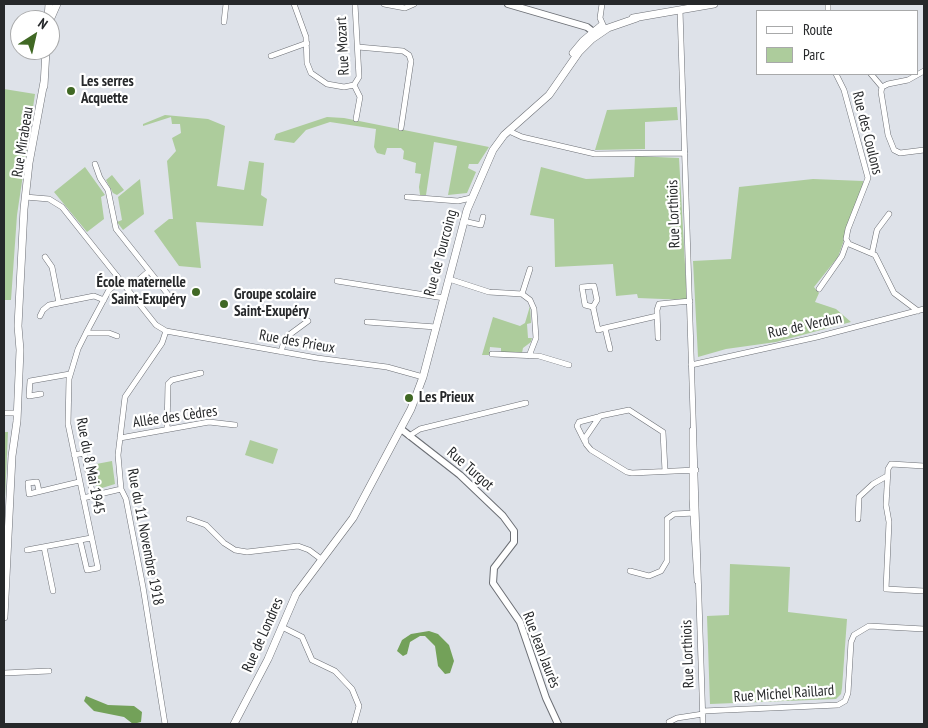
<!DOCTYPE html>
<html>
<head>
<meta charset="utf-8">
<style>
	body { margin:0 }
	#map { position:relative; width:928px; height:728px; overflow:hidden; background:#dee2e9; font-family:"PT Sans Narrow",sans-serif }
	canvas { display:block }
	.frame { position:absolute; inset:0; border:5px solid #26282a; pointer-events:none }
	.legend { position:absolute; left:756px; top:10px; width:162px; height:65px; box-sizing:border-box; background:#fff; border:1px solid #a8a9aa; margin:0; padding:6px 9px; list-style:none; font-size:15px; color:#26282a }
	.legend li { display:flex; align-items:center; gap:10px; height:25px }
	.legend b { width:25px; border:1px solid #a8a9aa }
	.north { position:absolute; left:10px; top:10px; width:50px; height:50px; box-sizing:border-box; background:#fff; border:1px solid #a8a9aa; border-radius:50%; rotate:35deg; font-size:14px; font-weight:700; line-height:20px; text-align:center; color:#26282a }
	.north::after { content:''; display:block; margin:auto; width:18px; height:22px; background:#406824; clip-path:polygon(50% 0,100% 100%,50% 72%,0 100%) }
</style>
</head>
<body>
<div id="map">
<canvas width="928" height="728"></canvas>
<div class="frame"></div>
<ul class="legend">
<li><b style="height:6px;background:#fff"></b>Route</li>
<li><b style="height:14px;background:#adcc9c"></b>Parc</li>
</ul>
<div class="north">N</div>
</div>
<script>
const ctx = document.querySelector('canvas').getContext('2d');
ctx.lineJoin = 'round';
function fillPath(path, color) { ctx.fillStyle = color; ctx.fill(path, 'evenodd'); }
const shape = rows => new Path2D(rows.map(r => 'M' + r).join(''));
function strokePath(path, color, width, dash) { ctx.strokeStyle = color; ctx.lineWidth = width; ctx.lineCap = dash ? 'butt' : 'round'; ctx.setLineDash(dash || []); ctx.stroke(path); }
function label(font, color, halo, rows, align = 'center') {
  ctx.font = font + ' "PT Sans Narrow",sans-serif'; ctx.lineWidth = 4.5; ctx.setLineDash([]); ctx.textBaseline = 'middle'; ctx.strokeStyle = halo; ctx.fillStyle = color; for (const [text, x, y, turn = 0] of rows) {
    ctx.save(); ctx.translate(x, y); ctx.rotate((+turn || 0) * Math.PI / 180); ctx.textAlign = isNaN(turn) ? turn : align; if (halo) ctx.strokeText(text, 0, 0); ctx.fillText(text, 0, 0); ctx.restore();
  }
}
fillPath(shape([
	[4,89,35,94,17,215,11,300,4,300],
	[677,107,678,120,645,122,645,149,595,150,607,110],
	[165,115,208,119,225,126,217,186,244,190,249,161,264,163,261,195,267,199,263,226,196,222,201,268,179,266,154,231,169,219,173,219,167,161,176,151,172,138,181,133,180,124,172,124,171,117,143,126,143,124],
	[327,117,344,118,489,147,478,164,469,164,468,168,476,172,467,193,448,195,457,146,434,142,426,195,420,195,419,187,421,174,415,173,416,163,403,159,404,151,401,148,387,148,385,155,377,153,374,147,376,129,330,122,306,130,294,143,274,140,276,134],
	[635,156,679,158,687,300,638,298,637,294,616,296,613,264,555,267,554,219,530,215,541,167,586,179,634,177],
	[85,167,105,195,101,197,104,219,87,232,54,192],
	[112,175,124,190,117,195,113,193,106,180],
	[140,179,144,214,123,230,117,222,122,220,118,197],
	[813,179,863,181,863,187,838,257,814,287,819,293,815,302,836,309,851,322,776,342,726,349,698,357,693,261,731,259,739,187],
	[530,306,531,323,527,324,528,338,532,338,531,342,523,348,522,353,501,353,501,348,490,347,489,355,482,355,493,317,520,326,525,323],
	[4,432,8,432,4,520],
	[250,440,278,449,273,464,245,455],
	[112,461,115,484,102,488,96,486,91,465],
	[730,564,790,567,788,612,847,619,842,688,841,694,836,699,710,704,707,616,729,615]
]), '#adcc9c');
fillPath(shape([
	[429,631,438,634,449,645,454,661,450,673,445,674,438,666,435,646,425,636,420,636,410,642,407,654,403,656,397,651,402,640,411,634],
	[86,696,108,705,134,706,142,712,141,722,133,724,124,717,94,711,84,701]
]), '#73a159');
const minor = shape([
	[294,4,306,37,307,63,311,73,327,84,344,87,354,85,359,77,355,4],
	[384,4,405,8,414,4],
	[602,4,600,18,604,27],
	[828,4,828,11],
	[680,10,703,724],
	[224,22,226,4],
	[358,47,403,51,409,55,411,61,401,128],
	[271,56,307,43],
	[924,71,908,80,888,84,882,87,881,92,888,135,894,150,900,153,924,150],
	[836,74,844,90,868,178,848,229,846,239,849,244,875,255,894,293,918,311],
	[871,74,882,87],
	[354,85,360,97,356,119],
	[509,131,522,137,595,154,685,153],
	[95,164,100,178,108,190,116,229,170,297],
	[25,197,49,199,62,207,156,325,166,331,317,358,387,367,423,377],
	[407,197,458,201,471,198],
	[463,221,481,225,483,217],
	[872,253,877,230,889,214],
	[45,257,52,267,59,303],
	[449,279,489,292,522,294],
	[337,281,444,298],
	[128,289,149,271],
	[819,289,842,256,847,242],
	[593,307,585,305,582,287,594,286,597,300,593,307,598,330,605,328],
	[40,316,43,310,49,305,94,296,104,300],
	[367,322,436,327],
	[86,333,109,333,117,336],
	[658,338,657,310,659,304,690,301],
	[610,349,605,328,657,316],
	[281,352,285,338,308,321],
	[492,354,539,356,569,365],
	[529,356,536,338,534,309,530,300,522,294,530,269],
	[691,365,817,337,924,309],
	[41,394,29,396,30,381,70,374],
	[4,413,17,413],
	[167,429,168,384,172,380,201,373],
	[692,430,692,499,697,581],
	[409,436,420,429,526,403],
	[120,438,209,422,235,425],
	[585,442,577,426,579,422,598,417],
	[74,455,84,453,93,496],
	[924,466,891,464,888,469,886,505,889,522,886,589,924,591],
	[665,471,663,432,629,410,600,416,585,438,586,444,591,450,627,472,632,473,696,470],
	[39,491,37,482,28,483,29,494,79,482],
	[83,498,121,489],
	[189,519,206,525,224,543,235,550,247,552,298,546,309,550,321,559],
	[858,519,859,497,873,484,887,476],
	[80,540,87,570,98,568,68,424,69,379,78,349,86,333,109,290,121,280],
	[44,547,53,591],
	[27,550,91,538],
	[630,571,649,576,661,571,667,561,667,519,674,514,695,513],
	[282,627,302,637,312,660,335,671,352,689,359,706,354,724],
	[4,673,49,671],
	[703,711,838,705,845,701,848,693,851,642,854,635,869,626,924,629],
	[669,722,677,718,703,714],
	[165,724,143,587,126,499,121,489,118,455,125,397,162,343,166,331]
]);
const tertiary = shape([
	[508,4,587,27,596,34],
	[401,429,460,475,503,516,514,531,514,542,494,568,493,583,520,622,546,698,558,724]
]);
const secondary = shape([
	[48,18,49,4],
	[633,18,714,4],
	[50,20,57,4],
	[573,53,583,41,601,26],
	[44,86,46,50],
	[4,617,12,456,17,421,20,350,18,326,24,209,29,163,44,82],
	[234,724,268,659,296,594,353,518,411,409,423,377,467,210,493,150,504,135,549,95,579,52,592,39,608,28,637,18]
]);
strokePath(minor, '#6c6f75', 6);
strokePath(tertiary, '#6c6f75', 8);
strokePath(secondary, '#6c6f75', 8);
strokePath(minor, '#fff', 5);
strokePath(tertiary, '#fff', 6);
strokePath(secondary, '#fff', 7);
for (const [x, y, r, color] of [
	[71,91,5,"#406824"],
	[196,292,5,"#406824"],
	[224,304,5,"#406824"],
	[409,398,5,"#406824"]
]) { const dot = new Path2D(); dot.arc(x, y, r, 0, 2 * Math.PI); ctx.fillStyle = color; ctx.fill(dot); strokePath(dot, '#fff', 2); }
label('15px', '#26282a', '#fff', [
	["Rue Mozart",343,46,-93],
	["Rue des Coulons",867,133,76],
	["Rue Mirabeau",23,142,-81],
	["Rue Lorthiois",674,214,-92],
	["Rue de Tourcoing",441,253,-75],
	["Rue de Verdun",805,326,-12],
	["Rue des Prieux",297,342,10],
	["Allée des Cèdres",175,417,-8],
	["Rue du 8 Mai 1945",90,466,79],
	["Rue Turgot",470,469,41],
	["Rue du 11 Novembre 1918",145,537,79],
	["Rue de Londres",263,635,-66],
	["Rue Jean Jaurès",541,650,69],
	["Rue Lorthiois",688,654,-92],
	["Rue Michel Raillard",784,694,-4]
]);
label('bold 15px', '#26282a', '#fff', [
	["Les serres",81,82],
	["Acquette",81,99],
	["École maternelle",186,283,"right"],
	["Saint-Exupéry",186,300,"right"],
	["Groupe scolaire",234,295],
	["Saint-Exupéry",234,312],
	["Les Prieux",419,398]
], 'left');
</script>
</body>
</html>
